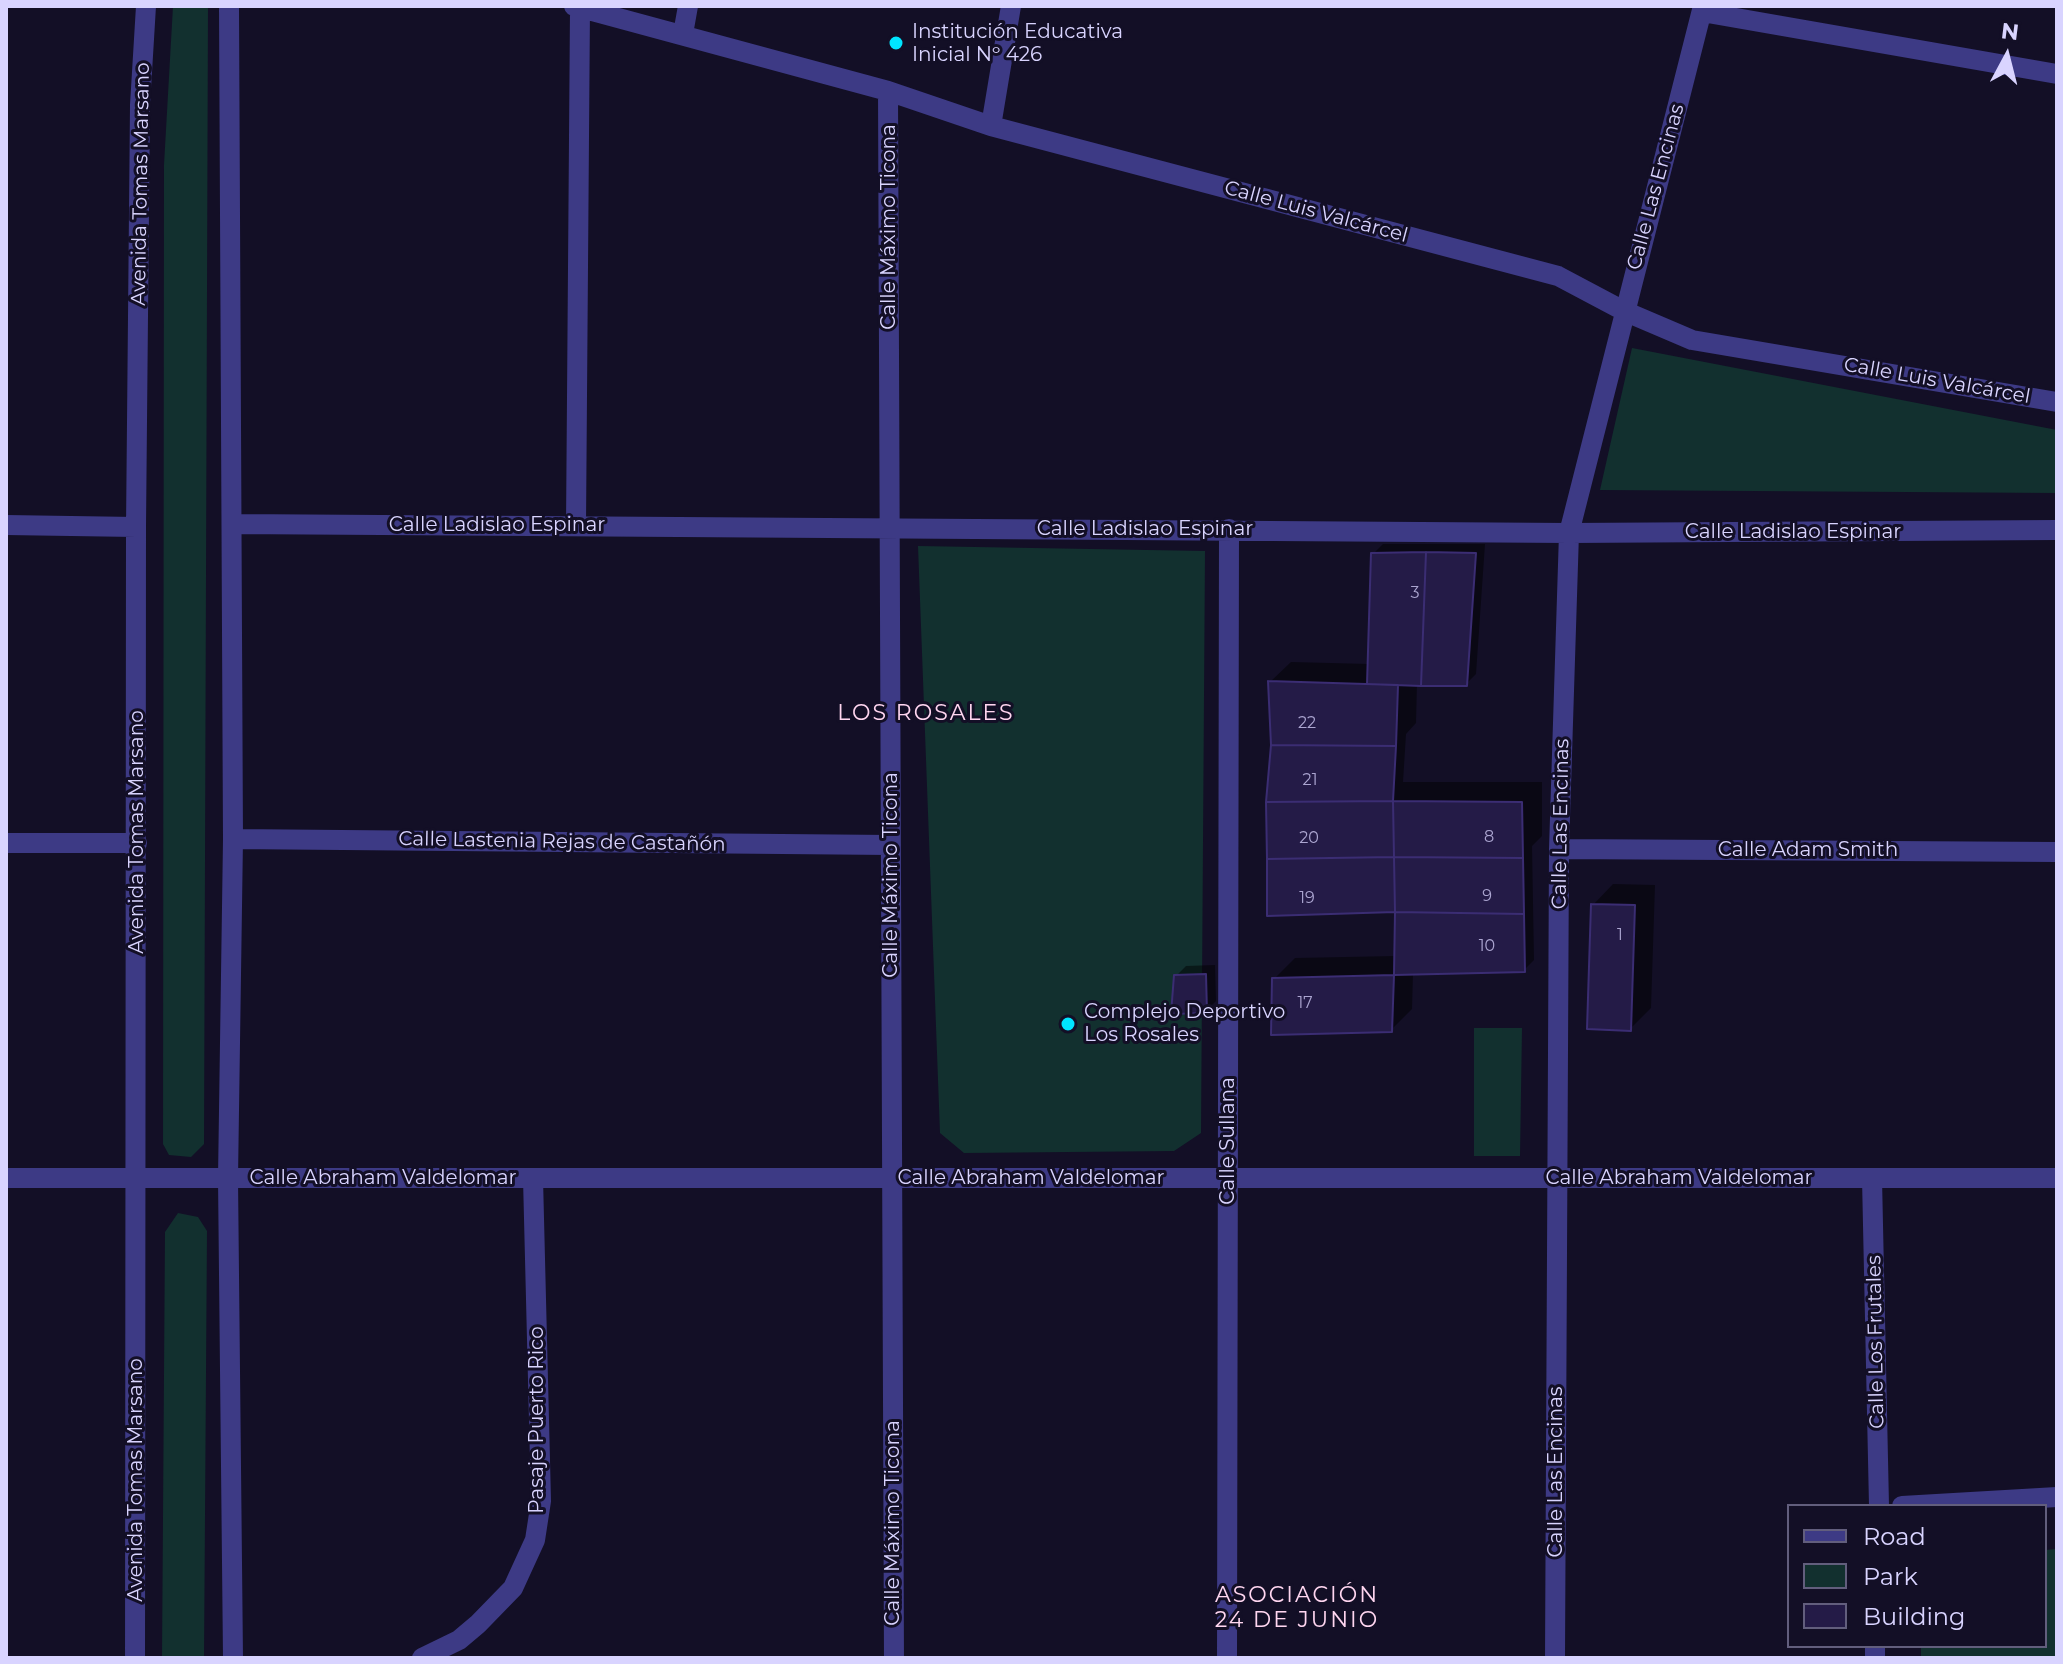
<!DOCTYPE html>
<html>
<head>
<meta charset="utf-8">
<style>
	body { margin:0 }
	#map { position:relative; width:2063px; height:1664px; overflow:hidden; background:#130f26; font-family:Montserrat,sans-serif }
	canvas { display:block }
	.frame { position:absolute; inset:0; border:8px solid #d9d4ff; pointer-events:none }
	.legend { position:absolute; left:1787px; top:1504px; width:260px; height:144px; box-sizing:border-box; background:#130f26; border:2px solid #625e7d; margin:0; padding:10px 14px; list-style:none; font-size:24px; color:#d9d4ff }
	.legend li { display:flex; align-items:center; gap:16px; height:40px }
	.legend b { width:40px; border:2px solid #625e7d }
	.north { position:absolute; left:1967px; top:16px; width:80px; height:80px; -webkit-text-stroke:6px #130f26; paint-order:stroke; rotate:7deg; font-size:22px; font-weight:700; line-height:32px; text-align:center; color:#d9d4ff }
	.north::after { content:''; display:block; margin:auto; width:28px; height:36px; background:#d9d4ff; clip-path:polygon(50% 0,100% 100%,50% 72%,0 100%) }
</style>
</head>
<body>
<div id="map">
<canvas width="2063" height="1664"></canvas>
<div class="frame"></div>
<ul class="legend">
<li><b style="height:10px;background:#3d3a85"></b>Road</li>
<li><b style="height:22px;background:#12302f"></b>Park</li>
<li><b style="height:22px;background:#241b47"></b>Building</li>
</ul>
<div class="north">N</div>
</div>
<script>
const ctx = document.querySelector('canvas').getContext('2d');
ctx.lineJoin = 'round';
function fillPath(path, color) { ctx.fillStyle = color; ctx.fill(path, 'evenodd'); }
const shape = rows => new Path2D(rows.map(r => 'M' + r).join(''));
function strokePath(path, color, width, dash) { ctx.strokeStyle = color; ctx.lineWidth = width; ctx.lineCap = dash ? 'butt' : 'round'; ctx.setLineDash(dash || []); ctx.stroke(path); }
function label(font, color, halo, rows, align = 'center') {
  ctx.font = font + ' Montserrat,sans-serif'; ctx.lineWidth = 6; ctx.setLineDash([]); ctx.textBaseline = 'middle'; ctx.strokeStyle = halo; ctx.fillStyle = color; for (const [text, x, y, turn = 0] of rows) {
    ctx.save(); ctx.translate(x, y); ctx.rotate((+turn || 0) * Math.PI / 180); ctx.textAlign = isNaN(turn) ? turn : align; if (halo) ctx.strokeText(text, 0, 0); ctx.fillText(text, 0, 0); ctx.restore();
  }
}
fillPath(shape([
	[173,6,208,6,204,1144,191,1157,169,1155,163,1144,164,165],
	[1632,348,2057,430,2057,493,1600,490],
	[918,546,1205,551,1201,1133,1174,1151,964,1153,940,1133],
	[1474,1028,1522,1028,1520,1156,1474,1156],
	[178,1213,198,1217,207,1231,204,1658,162,1658,165,1232],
	[2057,1549,2057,1658,1921,1658,1921,1646,2045,1646,2045,1550]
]), '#12302f');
fillPath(shape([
	[1383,544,1485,544,1476,674,1466,684,1417,683,1416,723,1406,734,1403,782,1542,782,1542,836,1532,846,1534,960,1524,970,1413,973,1412,1009,1391,1030,1274,979,1295,958,1396,956,1397,910,1273,743,1270,682,1291,662,1370,664,1373,554],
	[1613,884,1655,885,1651,1008,1630,1029,1593,905],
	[1215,965,1216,1001,1206,1011,1176,976,1186,966]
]), '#0007');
const building = shape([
	[1426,552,1421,686,1367,684,1371,553,1426,552],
	[1426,552,1476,553,1467,686,1421,686,1426,552],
	[1268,681,1398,685,1396,746,1271,745,1268,681],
	[1271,745,1396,746,1393,801,1266,802,1271,745],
	[1393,801,1394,857,1267,859,1266,802,1393,801],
	[1393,801,1522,802,1523,858,1394,857,1393,801],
	[1394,857,1395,912,1267,916,1267,859,1394,857],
	[1394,857,1523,858,1524,914,1395,912,1394,857],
	[1591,904,1635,905,1631,1031,1587,1029,1591,904],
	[1395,912,1524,914,1525,972,1394,975,1395,912],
	[1206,974,1207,1013,1171,1014,1174,975,1206,974],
	[1394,975,1392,1032,1271,1035,1272,978,1394,975]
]);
fillPath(building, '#241b47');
strokePath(building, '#3b2d73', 2);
strokePath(shape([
	[229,6,233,839,228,1178,233,1658],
	[574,6,888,91,991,126,1558,276,1624,311,1692,340,2057,402],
	[1702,12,2057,74],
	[683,34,688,6],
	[888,91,894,1658],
	[991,126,1011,6],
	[233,524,1569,533,2057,530],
	[6,525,136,527],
	[576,526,580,8],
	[233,839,891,845],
	[6,843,137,843],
	[1559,849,2057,852],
	[6,1178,2057,1178],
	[1872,1178,1879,1506],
	[1902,1506,2057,1497],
	[135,1658,136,527,140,105,146,6],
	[422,1658,459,1640,478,1624,513,1588,535,1540,541,1501,533,1178],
	[1227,1658,1229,529],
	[1555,1658,1559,849,1569,533,1703,6],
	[1875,1658,1875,1646]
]), '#3d3a85', 20);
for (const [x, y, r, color] of [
	[896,43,8,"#00e5ff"],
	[1068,1024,8,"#00e5ff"]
]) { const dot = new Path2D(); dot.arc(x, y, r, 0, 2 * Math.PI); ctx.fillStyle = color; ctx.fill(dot); strokePath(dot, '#130f26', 3); }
label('16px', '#aca6d1', null, [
	["3",1415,593],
	["22",1307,723],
	["21",1310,780],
	["8",1489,837],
	["20",1309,838],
	["9",1487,896],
	["19",1307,898],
	["1",1620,935],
	["10",1487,946],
	["17",1305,1003]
]);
label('20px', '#d9d4ff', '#130f26', [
	["Institución Educativa",912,32],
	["Inicial Nº 426",912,55],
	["Complejo Deportivo",1084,1012],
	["Los Rosales",1084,1035]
], 'left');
label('20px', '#d9d4ff', '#130f26', [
	["Avenida Tomas Marsano",141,184,-89],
	["Calle Las Encinas",1656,187,-75],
	["Calle Luis Valcárcel",1316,212,15],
	["Calle Máximo Ticona",889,227,-90],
	["Calle Luis Valcárcel",1937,381,10],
	["Calle Ladislao Espinar",497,525],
	["Calle Ladislao Espinar",1145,529],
	["Calle Ladislao Espinar",1793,532],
	["Calle Las Encinas",1561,824,-89],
	["Avenida Tomas Marsano",137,832,-90],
	["Calle Lastenia Rejas de Castañón",562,842,1],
	["Calle Adam Smith",1808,850],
	["Calle Máximo Ticona",891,875,-90],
	["Calle Sullana",1228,1141,-90],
	["Calle Abraham Valdelomar",383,1178],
	["Calle Abraham Valdelomar",1031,1178],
	["Calle Abraham Valdelomar",1679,1178],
	["Calle Los Frutales",1876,1342,-91],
	["Pasaje Puerto Rico",537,1420,-90],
	["Calle Las Encinas",1556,1472,-90],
	["Avenida Tomas Marsano",136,1480,-90],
	["Calle Máximo Ticona",893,1523,-90]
]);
ctx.letterSpacing = '2px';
label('22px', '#ffd6f0', '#130f26', [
	["LOS ROSALES",926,714],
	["ASOCIACIÓN",1297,1596],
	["24 DE JUNIO",1297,1621]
]);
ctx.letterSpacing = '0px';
</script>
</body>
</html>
